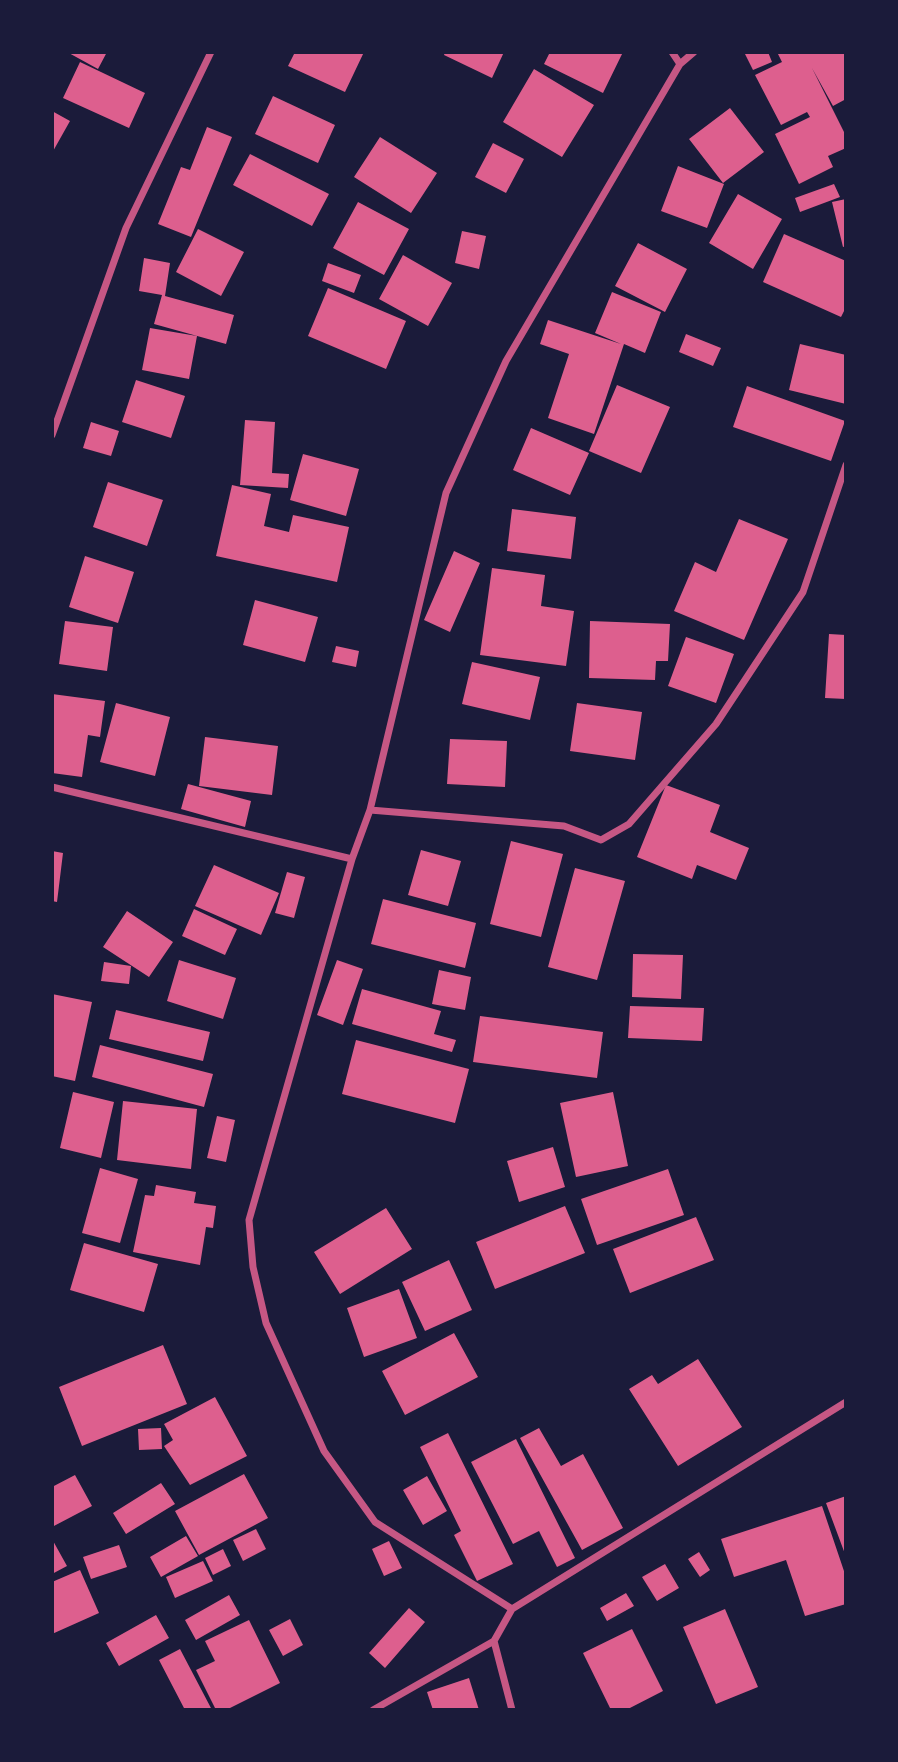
<!DOCTYPE html>
<html>
<head>
<meta charset="utf-8">
<style>
	body { margin:0 }
	#map { position:relative; width:898px; height:1762px; overflow:hidden; background:#1b1b3a; font-family:"Crimson Pro",serif }
	canvas { display:block }
	.frame { position:absolute; inset:0; border:54px solid #1b1b3a; pointer-events:none }
</style>
</head>
<body>
<div id="map">
<canvas width="898" height="1762"></canvas>
<div class="frame"></div>
</div>
<script>
const ctx = document.querySelector('canvas').getContext('2d');
ctx.lineJoin = 'round';
function fillPath(path, color) { ctx.fillStyle = color; ctx.fill(path, 'evenodd'); }
const shape = rows => new Path2D(rows.map(r => 'M' + r).join(''));
function strokePath(path, color, width, dash) { ctx.strokeStyle = color; ctx.lineWidth = width; ctx.lineCap = dash ? 'butt' : 'round'; ctx.setLineDash(dash || []); ctx.stroke(path); }
fillPath(shape([
	[67,52,107,52,98,69],
	[295,52,364,52,345,92,288,66],
	[445,52,504,52,492,78,444,55],
	[550,52,623,52,603,93,544,64],
	[744,52,768,52,772,62,753,70],
	[777,52,846,52,846,99,833,106,812,68,846,136,846,148,828,156,833,167,799,184,775,134,810,117,807,112,781,125,755,75,782,62],
	[80,62,145,93,129,128,63,98],
	[534,69,594,105,562,157,503,122],
	[273,96,335,125,318,163,255,134],
	[730,108,764,152,723,183,689,139],
	[52,111,70,121,52,153],
	[207,127,232,137,191,237,158,224,181,167,190,170],
	[380,137,437,173,411,213,354,177],
	[493,143,524,159,506,193,475,177],
	[250,154,329,194,312,226,233,185],
	[678,166,724,184,707,228,661,211],
	[834,184,840,197,800,212,795,198],
	[738,194,782,219,753,269,709,243],
	[846,199,846,246,843,247,832,202],
	[358,202,409,229,384,275,333,248],
	[198,229,244,252,221,296,176,272],
	[462,231,486,236,479,269,455,263],
	[784,234,846,261,846,307,841,317,763,282],
	[638,243,687,269,665,312,615,286],
	[403,255,452,283,428,326,379,299],
	[144,258,170,263,165,296,234,315,226,344,154,324,162,295,139,291],
	[328,263,361,275,354,293,322,281],
	[328,288,406,321,386,369,308,336],
	[612,292,661,312,645,353,624,344,594,434,548,418,569,354,540,344,548,320,621,344,595,333],
	[150,328,197,336,189,379,142,370],
	[686,334,721,348,713,366,679,352],
	[800,344,846,355,846,404,789,390],
	[136,380,185,396,171,438,122,422],
	[617,385,670,407,641,473,589,451],
	[747,386,845,421,831,461,733,427],
	[245,420,275,422,272,473,289,474,288,488,240,485],
	[91,422,119,431,111,456,83,448],
	[531,428,589,453,570,495,513,470],
	[303,454,359,469,346,516,290,500],
	[108,482,163,500,147,546,93,527],
	[232,485,271,494,264,526,289,532,293,515,349,527,337,582,216,556],
	[512,509,576,517,571,559,507,551],
	[739,519,788,539,744,640,674,611,695,562,716,572],
	[454,551,480,563,450,632,424,620],
	[85,556,134,572,118,623,69,607],
	[492,568,545,575,541,606,574,611,566,666,480,655],
	[255,600,318,617,305,662,243,645],
	[65,621,113,627,107,671,59,664],
	[590,621,670,624,668,661,656,661,655,680,589,678],
	[829,634,846,635,846,699,825,698],
	[686,637,734,654,716,703,668,686],
	[336,646,359,651,356,667,332,662],
	[472,662,540,677,530,720,462,704],
	[52,694,105,701,100,737,88,735,82,777,52,773],
	[116,703,170,717,155,776,100,762],
	[577,703,642,712,635,760,570,751],
	[205,737,278,746,272,795,199,786],
	[450,739,507,741,505,787,447,784],
	[188,784,251,801,245,827,181,809],
	[666,785,720,805,710,832,749,848,736,880,697,865,692,879,637,857],
	[511,841,563,854,541,937,490,924],
	[421,850,461,861,448,906,408,895],
	[52,851,63,853,57,902,52,901],
	[214,865,279,893,261,935,195,906],
	[575,868,625,881,597,980,548,967],
	[287,872,305,877,294,918,275,913],
	[383,899,476,923,465,968,371,944],
	[194,909,237,929,225,955,182,936],
	[127,911,173,942,149,977,103,947],
	[633,954,683,955,681,999,632,997],
	[179,960,236,978,223,1019,167,1001],
	[337,960,363,969,343,1025,317,1015],
	[104,962,131,966,129,984,101,981],
	[439,970,471,977,465,1010,432,1004],
	[362,989,441,1011,434,1034,456,1040,452,1052,352,1024],
	[52,994,92,1002,75,1081,52,1076],
	[630,1006,704,1008,702,1041,628,1038],
	[116,1010,210,1032,203,1061,109,1039],
	[480,1016,603,1032,597,1078,473,1062],
	[356,1040,469,1069,455,1123,342,1094],
	[100,1045,213,1074,204,1107,92,1077],
	[73,1092,114,1102,101,1158,60,1148],
	[613,1092,628,1166,576,1177,560,1103],
	[123,1101,197,1109,191,1169,117,1160],
	[217,1116,235,1120,226,1162,207,1158],
	[553,1147,565,1187,519,1202,507,1161],
	[100,1168,138,1179,120,1243,82,1233],
	[668,1169,684,1215,597,1245,581,1199],
	[156,1185,196,1192,194,1203,216,1206,213,1228,206,1227,200,1265,133,1252,145,1195,154,1196],
	[565,1206,585,1253,495,1289,476,1242],
	[386,1208,412,1249,340,1294,314,1252],
	[696,1217,714,1260,630,1293,613,1249],
	[84,1243,158,1264,144,1312,70,1290],
	[449,1260,472,1310,425,1331,402,1282],
	[399,1289,417,1338,364,1357,347,1308],
	[454,1333,478,1377,405,1415,382,1371],
	[163,1345,187,1404,82,1446,59,1387],
	[698,1359,742,1427,678,1466,629,1389,652,1375,658,1384],
	[215,1397,247,1456,190,1485,164,1446,173,1440,164,1424],
	[161,1428,162,1449,139,1450,138,1429],
	[539,1428,561,1466,583,1454,623,1528,582,1550,520,1438],
	[448,1433,513,1564,477,1581,454,1535,461,1531,420,1447],
	[516,1439,575,1558,557,1567,539,1531,513,1544,471,1462],
	[244,1474,268,1518,199,1555,175,1511],
	[75,1475,92,1506,52,1527,52,1487],
	[427,1476,447,1511,423,1525,403,1490],
	[161,1483,175,1504,126,1534,113,1513],
	[846,1496,846,1554,845,1554,826,1503],
	[822,1506,846,1577,846,1604,805,1616,786,1560,734,1577,721,1539],
	[256,1529,266,1549,243,1561,233,1540],
	[186,1536,198,1556,161,1577,150,1557],
	[52,1539,67,1566,52,1574],
	[389,1541,402,1568,384,1576,372,1549],
	[119,1545,127,1567,91,1579,83,1557],
	[223,1549,231,1566,213,1575,205,1558],
	[699,1552,710,1570,700,1577,688,1559],
	[203,1561,213,1581,175,1598,166,1577],
	[665,1564,679,1588,657,1601,642,1577],
	[80,1570,99,1613,52,1634,52,1582],
	[626,1593,634,1606,607,1621,600,1608],
	[229,1595,240,1615,196,1640,185,1620],
	[409,1608,425,1622,385,1668,369,1653],
	[725,1609,758,1687,716,1704,683,1627],
	[156,1615,169,1638,119,1666,106,1643],
	[290,1619,303,1645,283,1656,269,1630],
	[249,1620,280,1683,226,1710,216,1710,196,1670,215,1661,205,1641],
	[632,1629,663,1691,626,1710,611,1710,583,1653],
	[180,1649,212,1710,185,1710,159,1660],
	[469,1678,479,1710,433,1710,427,1692]
]), '#dd5f8e');
strokePath(shape([
	[672,52,680,64],
	[52,435,126,228,211,52],
	[52,787,352,859],
	[370,810,564,826,601,840,629,824,716,724,803,592,846,465],
	[512,1609,375,1522,324,1451,266,1323,253,1267,249,1220,352,859,370,810,446,493,506,361,680,64,694,52],
	[494,1641,512,1710],
	[373,1710,494,1641,512,1609,846,1402]
]), '#c65784', 7);
</script>
</body>
</html>
